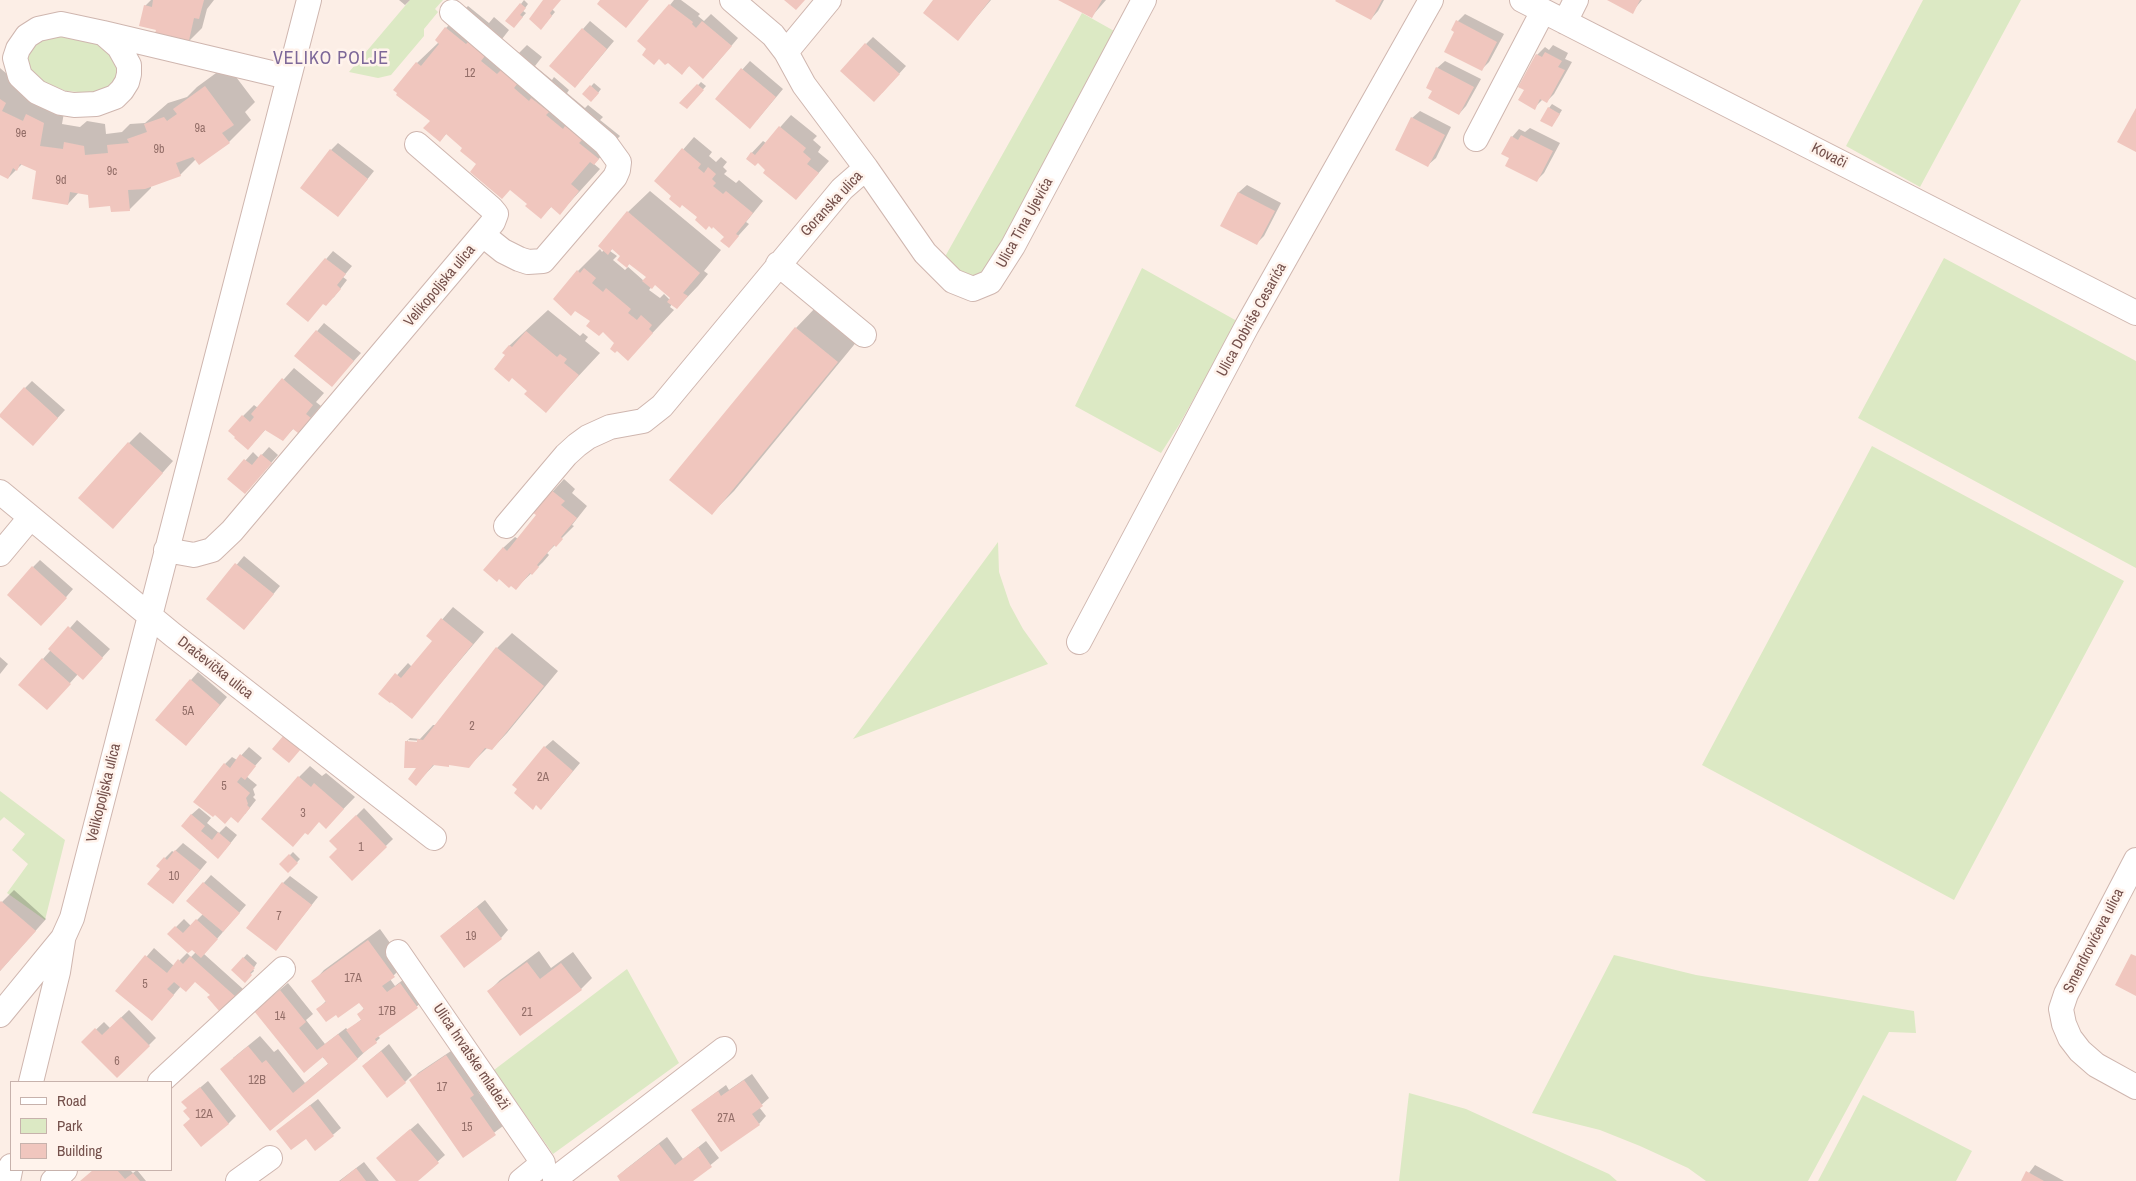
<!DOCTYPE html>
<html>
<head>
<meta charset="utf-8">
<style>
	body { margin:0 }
	#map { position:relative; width:2136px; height:1181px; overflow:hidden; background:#fceee6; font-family:"Archivo Narrow",sans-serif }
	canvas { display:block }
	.legend { position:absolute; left:10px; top:1081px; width:162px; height:90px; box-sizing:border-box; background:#fff3ec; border:1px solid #c7b2ac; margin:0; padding:6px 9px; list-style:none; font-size:15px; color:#74504b }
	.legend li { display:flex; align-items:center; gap:10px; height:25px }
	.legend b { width:25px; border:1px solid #c7b2ac }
</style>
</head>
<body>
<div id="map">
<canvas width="2136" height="1181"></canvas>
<ul class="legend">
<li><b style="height:6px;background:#fff"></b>Road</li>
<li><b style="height:14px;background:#dce9c4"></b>Park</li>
<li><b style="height:14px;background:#f0c6be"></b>Building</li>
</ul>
</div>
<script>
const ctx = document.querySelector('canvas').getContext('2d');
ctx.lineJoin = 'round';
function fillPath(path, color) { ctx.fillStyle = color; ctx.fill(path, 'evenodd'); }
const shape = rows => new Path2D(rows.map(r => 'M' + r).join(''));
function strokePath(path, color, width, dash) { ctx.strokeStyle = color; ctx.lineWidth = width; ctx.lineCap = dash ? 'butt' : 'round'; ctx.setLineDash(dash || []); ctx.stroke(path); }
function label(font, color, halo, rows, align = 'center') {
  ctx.font = font + ' "Archivo Narrow",sans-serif'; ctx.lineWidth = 5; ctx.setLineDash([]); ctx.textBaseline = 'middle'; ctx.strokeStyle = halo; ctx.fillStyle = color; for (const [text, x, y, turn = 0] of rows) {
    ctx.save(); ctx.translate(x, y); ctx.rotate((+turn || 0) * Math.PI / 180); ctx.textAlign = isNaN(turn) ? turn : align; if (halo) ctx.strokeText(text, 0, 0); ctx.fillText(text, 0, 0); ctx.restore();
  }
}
fillPath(shape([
	[410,0,443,0,435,9,438,12,424,29,424,36,391,75,378,78,349,72],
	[1923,0,2021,0,1920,187,1846,146],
	[1082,13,1116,32,993,262,977,276,961,278,942,262],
	[85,34,118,58,118,78,109,87,90,93,66,91,39,80,29,69,26,53,42,36],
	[1944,258,2136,361,2136,568,1858,418],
	[1142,268,1237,321,1179,425,1161,453,1075,406],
	[1872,446,2124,581,1954,900,1702,765],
	[998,542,999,572,1010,605,1023,629,1048,664,853,739],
	[0,791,65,840,45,920,7,893,28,864,12,850,25,834,4,817,0,821],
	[1614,955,1696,975,1914,1011,1916,1033,1889,1032,1808,1181,1706,1181,1688,1168,1640,1146,1600,1130,1532,1113],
	[627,969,679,1063,553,1154,494,1070],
	[1409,1093,1466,1109,1609,1174,1617,1181,1399,1181],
	[1863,1095,1972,1151,1956,1181,1818,1181]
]), '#dce9c4');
fillPath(shape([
	[151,0,214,0,207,9,202,28,187,43,157,29,145,6],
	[399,0,410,0,405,5],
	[524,0,528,4,523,11,526,13,517,23,521,4],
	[545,0,560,0,552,9,555,12,544,25],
	[674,0,681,0,700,14,698,16,704,21,711,14,738,38,711,70,690,65,682,73,670,5],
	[934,0,991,0,958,39],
	[1061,0,1106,0,1092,16],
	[1337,0,1384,0,1378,11,1371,19],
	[1610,0,1642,0,1632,12],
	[468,6,489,23,494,17,509,30,502,39,519,53,527,45,542,57,535,66,552,80,554,77,569,90,567,93,585,108,588,105,603,117,600,120,620,136,594,164,600,169,560,213,552,206,541,217,529,204,478,164,464,147,447,133,440,141,431,120,395,90,417,63,439,42,436,40,446,28],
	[1465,14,1504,34,1489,62,1481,70,1456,31,1458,21],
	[590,21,614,41,582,79,583,29],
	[873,37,906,66,882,93,866,44],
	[1553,45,1568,53,1565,59,1572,62,1554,94,1547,101,1543,99,1534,108,1526,90,1537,55,1545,47,1549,50],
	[750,61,783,89,757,120,716,99],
	[1445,61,1481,79,1466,106,1459,114,1433,90,1437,68],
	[227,65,255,102,245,112,251,120,229,142,196,159,180,175,151,186,151,188,129,210,111,205,89,194,79,192,68,204,38,170,23,163,8,178,0,174,0,68,7,74,66,101,62,124,80,127,87,121,105,124,106,134,122,132,130,124,145,123,168,103,187,97,197,87],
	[701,82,706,86,690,104,681,103],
	[594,83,601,89,595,97,584,94],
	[1552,104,1562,110,1552,126,1549,108],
	[1420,111,1451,127,1436,158,1428,165,1412,118],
	[791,115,817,136,813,140,821,147,818,152,829,161,796,199,758,161,747,158,763,141,766,143],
	[1530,128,1560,143,1544,173,1536,181,1511,157,1512,137,1519,129,1525,132],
	[694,137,712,152,709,156,716,162,721,157,727,162,723,167,727,171,724,174,736,183,739,180,763,201,746,222,749,224,729,246,726,236,656,181],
	[338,143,374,171,338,216,331,150],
	[1247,185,1281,203,1264,236,1256,244,1222,226,1239,192],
	[650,191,721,250,704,271,708,274,698,286,677,308,672,304,670,307,674,310,628,359,616,343,592,321,578,271,600,249,602,252,604,250,628,212],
	[613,248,622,256,619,260,628,267,625,270,613,260,617,256,610,251],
	[630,263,647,277,644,281,627,266],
	[655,283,672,297,670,300,664,294,660,298,649,290],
	[333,251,352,266,343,277,347,280,334,297,324,303,288,304],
	[817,306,858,340,734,491,712,513,796,328],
	[548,310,580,336,583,333,588,337,585,341,600,353,546,411,529,390,507,355,509,346],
	[324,323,361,353,332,385,296,356],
	[294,368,324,393,316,402,321,406,309,420,294,428,282,440,266,429,248,449,243,416,254,405,258,408],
	[32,381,65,410,40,437,25,388],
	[140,432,173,461,124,516,129,443],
	[269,447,278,455,245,493,229,479,253,452,259,458],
	[564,479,575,489,572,493,587,506,572,525,574,526,547,553,549,555,543,562,516,588,503,548,515,537,518,539,538,515,534,512],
	[244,556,280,586,251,621,208,599],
	[40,560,73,589,49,617,33,567],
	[453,607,484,632,412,717,380,694,408,663,412,667,434,641,428,636],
	[77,620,110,649,90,671,78,674,54,701,43,659],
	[512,633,558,671,507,733,492,749,487,748,469,766,451,763,448,766,435,764,416,784,419,767,406,742,408,740,408,742,423,743,423,741,408,740,410,738,420,739,433,725,436,725,497,648],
	[0,657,8,664,0,674],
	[198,672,227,697,193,737,191,680],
	[553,740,580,763,548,801,545,747],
	[249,747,262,758,246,776,257,785,253,789,255,795,253,797,256,800,245,814,225,764,232,757,237,760],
	[310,766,322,776,326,773,355,797,326,827,319,821,306,832,299,777],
	[199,808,211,818,207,823,219,833,226,826,237,835,225,850,207,849,191,815],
	[364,808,393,839,352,879,339,849,331,841],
	[183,843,207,862,173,903,161,869,165,858,172,851,174,852],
	[293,852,300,859,288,872,281,864],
	[211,875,246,905,204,954,243,989,220,1010,211,994,195,981,181,986,159,1012,117,991,154,948,174,966,187,953,191,957,196,952,169,934,184,919,191,926,203,914,188,901],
	[290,876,318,897,276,950,283,883],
	[14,890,46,919,0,971,0,904],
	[485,900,508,930,501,938,441,936],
	[380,929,405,964,390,979,395,986,408,976,425,1000,378,1036,380,1038,357,1059,270,1129,233,1058,260,1036,274,1052,278,1049,305,1083,329,1063,263,1004,288,983,313,1014,306,1020,325,1044,346,1028,348,1030,362,1019,358,1015,364,1008,364,999,336,1013,318,1009,326,1001,313,982,324,970],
	[539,951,551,968,573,952,592,978,581,989,489,991,500,980],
	[247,954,257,963,253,969,254,971,244,980,233,970],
	[129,1010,156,1038,117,1077,83,1042,104,1022,110,1028],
	[389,1044,412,1075,405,1082,363,1066],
	[454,1049,481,1087,477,1090,503,1126,463,1156,411,1081,418,1073],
	[752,1074,769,1098,759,1107,766,1116,759,1124,692,1110,726,1085,729,1090],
	[208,1081,236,1116,228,1124,191,1118,188,1108,183,1102],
	[318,1099,341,1128,316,1149,306,1137,286,1124],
	[418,1123,445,1155,416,1181,397,1181,385,1151],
	[667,1137,683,1159,706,1141,719,1158,691,1181,622,1181,618,1176,626,1169],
	[364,1162,379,1181,339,1181],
	[2035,1165,2064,1181,2023,1181],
	[94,1170,130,1170,133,1173,137,1170,146,1181,81,1181]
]), '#0003');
fillPath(shape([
	[153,0,204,0,199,19,194,18,188,45,154,36,156,30,139,26,144,5,152,7],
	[543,0,561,0,550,13,552,16,541,30,529,19],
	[600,0,649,0,626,28,597,4],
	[784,0,805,0,796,10],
	[933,0,990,0,958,41,923,13],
	[1058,0,1102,0,1092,18],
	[1336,0,1382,0,1371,20,1335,1],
	[1607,0,1640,0,1633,14],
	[520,3,526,8,520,15,523,17,514,28,505,21],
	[669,4,693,22,692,24,696,28,702,21,732,46,703,79,689,66,682,75,668,63,665,65,659,59,654,65,642,55,646,49,637,41],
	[1456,20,1497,42,1482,71,1444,52,1454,32,1451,30],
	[445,27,466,44,472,38,488,52,481,61,497,74,505,66,521,79,514,88,529,101,531,98,549,112,546,115,563,129,565,126,582,140,579,143,599,159,594,165,590,162,571,184,579,191,560,215,551,207,541,219,525,206,527,204,510,190,502,199,470,172,476,164,460,151,462,148,446,134,440,142,423,128,430,121,396,95,397,93,393,90,416,62,421,66,439,44,435,40],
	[582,28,607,49,575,88,549,66],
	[865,43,900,74,874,102,840,71],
	[1545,52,1562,61,1558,67,1565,70,1547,103,1540,99,1535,110,1518,100,1524,90,1518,87,1536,54,1542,57],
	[1436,67,1474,87,1459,115,1428,98,1432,91,1426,88],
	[741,68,776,97,750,129,715,99],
	[697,84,704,90,687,109,679,103],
	[590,85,599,93,591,102,582,94],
	[205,86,234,125,222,133,230,143,199,165,193,157,176,163,181,176,145,189,128,190,130,211,111,212,110,206,89,208,88,195,70,192,68,205,32,199,36,171,20,164,17,171,13,168,8,179,0,175,0,99,6,103,2,111,23,121,26,114,44,123,40,146,63,149,64,142,84,146,85,155,108,153,107,145,129,143,127,139,147,132,144,124,164,117,167,121,177,114,173,109],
	[1548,107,1560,114,1552,127,1540,121],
	[2136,108,2136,152,2117,142],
	[1411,117,1445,135,1428,167,1395,150],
	[779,126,806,148,803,152,811,159,807,164,819,173,796,200,763,173,765,170,758,163,755,166,746,159,751,152,755,155],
	[1521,135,1553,151,1537,182,1505,166,1509,158,1501,154,1511,136,1518,140],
	[682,148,701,164,698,168,704,173,708,167,716,174,712,179,716,183,713,186,723,194,726,191,753,213,736,234,739,236,729,248,720,241,724,237,713,227,712,229,709,226,706,230,695,220,697,217,682,205,680,208,669,199,671,196,654,181],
	[330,149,368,179,338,217,300,188],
	[1238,192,1275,211,1257,245,1220,226],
	[627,211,700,273,683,293,688,296,677,309,667,302,670,298,655,285,652,289,642,281,646,277,629,264,627,268,617,260,620,256,612,249,608,255,598,246],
	[325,258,346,274,337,285,341,289,326,306,323,304,308,322,286,304],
	[584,268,596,278,592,283,603,292,606,288,631,309,628,313,637,320,641,315,652,325,649,329,653,333,628,361,617,351,615,353,610,349,614,343,603,332,599,336,586,326,590,321,575,311,571,316,553,299,577,270,580,273],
	[795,327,838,362,712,515,669,480],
	[316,330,354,361,332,387,294,356],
	[526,331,557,357,560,354,567,359,564,363,579,375,546,413,524,394,527,391,512,378,509,382,494,369,505,355,502,353,509,345,512,347],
	[282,378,313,405,306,414,311,418,298,433,293,429,283,441,265,430,248,450,234,438,235,437,228,431,242,415,250,422,254,417,251,414],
	[24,387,58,418,33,446,0,417,0,414],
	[128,442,163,473,113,529,78,498],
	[261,454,272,463,245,494,227,479,244,459,252,465],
	[551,490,565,501,561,505,577,518,561,537,563,539,556,547,554,545,537,565,539,567,532,575,530,573,516,590,511,586,509,588,499,579,497,582,483,570,503,547,507,551,536,515,532,512],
	[235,563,274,594,244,630,206,599],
	[32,566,67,598,41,626,7,595],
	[441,618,473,644,412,719,391,702,390,703,378,694,395,673,401,678,432,641,426,636],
	[68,626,103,658,83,680,48,649],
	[496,647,544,686,492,750,485,748,469,768,449,765,449,767,433,765,416,786,408,779,416,768,404,768,405,741,417,742,417,739,423,740],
	[42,658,71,684,47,710,18,685],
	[190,679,220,705,186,746,155,720],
	[284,735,301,749,289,763,272,749],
	[544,746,573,771,541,810,536,805,533,810,514,793,517,789,512,785],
	[240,754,256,766,245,780,241,777,237,782,250,793,246,798,248,804,247,805,250,808,238,823,231,817,225,824,215,815,213,817,193,802,224,763,230,768],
	[298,776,311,787,314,783,344,809,326,829,319,822,308,835,305,833,293,847,261,819],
	[191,814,205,826,201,831,212,840,218,832,231,843,218,859,181,826],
	[356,815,387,847,352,881,329,857,337,849,329,841],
	[175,850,200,870,173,904,147,884,160,869,156,866,164,857,167,860],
	[289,854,298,863,288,873,279,864],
	[203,882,240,913,223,932,186,901],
	[282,882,312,905,276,951,246,928],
	[1,901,36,931,0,971,0,902],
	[477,907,502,939,464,968,440,936],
	[196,919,218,939,201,958,192,950,188,953,167,934,175,926,183,933],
	[368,940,395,977,382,986,387,992,400,983,418,1008,375,1039,377,1043,363,1053,346,1030,361,1020,357,1014,364,1009,359,1003,338,1018,336,1015,326,1022,316,1009,326,1002,311,981],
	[2131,954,2136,956,2136,996,2115,985],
	[145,955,167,973,178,959,183,964,190,956,236,997,220,1012,207,997,210,995,195,982,186,992,174,982,167,989,174,995,152,1021,115,991],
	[243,957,255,968,250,973,252,975,245,983,231,970],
	[527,962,540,979,561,963,582,990,520,1036,487,991],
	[280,990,306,1022,299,1028,317,1050,338,1034,358,1059,270,1131,220,1069,248,1046,262,1063,266,1060,293,1093,328,1064,323,1057,304,1073,254,1011],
	[121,1017,150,1046,117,1078,81,1042,95,1028,102,1035],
	[381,1051,406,1083,387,1098,362,1066],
	[446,1055,474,1095,470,1098,496,1135,463,1158,409,1080],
	[744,1080,763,1106,752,1114,760,1125,721,1152,691,1110,718,1091,721,1096],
	[200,1087,229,1124,201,1147,183,1125,190,1119,183,1111,187,1108,181,1102],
	[310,1105,334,1136,315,1151,306,1139,291,1150,276,1131],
	[410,1129,439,1163,418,1181,396,1181,376,1158],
	[659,1144,675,1165,698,1147,712,1167,693,1181,620,1181,617,1176],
	[356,1168,366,1181,340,1181],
	[93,1170,117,1170,125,1179,133,1173,140,1181,80,1181],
	[2026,1171,2044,1181,2021,1181]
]), '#f0c6be');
const minor = shape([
	[1522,0,2136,313],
	[452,12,606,144,619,162,618,170,615,177,543,261,528,262,519,259,503,251,483,235],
	[1565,22,1576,0],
	[61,24,103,33,119,47,129,65,129,74,127,82,122,90,115,97,96,104,74,105,61,103,37,92,20,76,15,58,18,49,27,36,38,29,61,24],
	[103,33,288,77],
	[786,52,829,0],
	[1476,139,1543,11],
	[866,168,925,253,953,281,973,289,990,282,1013,246,1144,0],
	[778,264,864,335],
	[0,492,173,635,434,838],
	[506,526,566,455,577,445,588,437,610,427,643,421,662,406,842,189,866,168,804,85,786,52,773,35,732,0],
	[166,550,194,555,212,550,232,531,493,222,496,214,491,208,417,144],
	[0,554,30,518],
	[1079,642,1247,326,1431,0],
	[2136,860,2066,994,2061,1009,2064,1024,2070,1038,2080,1051,2096,1065,2136,1087],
	[398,952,543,1163,521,1181],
	[0,1015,63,938,72,918,309,0],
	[31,1082,58,972,63,940],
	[160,1082,283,969],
	[555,1179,724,1049],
	[8,1181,11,1166],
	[53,1181,65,1170],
	[238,1181,270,1158]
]);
strokePath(minor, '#cfb6af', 26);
strokePath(minor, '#fff', 24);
label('12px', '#936e68', null, [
	["12",470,74],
	["9a",200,129],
	["9e",21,134],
	["9b",159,150],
	["9c",112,172],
	["9d",61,181],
	["5A",188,712],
	["2",472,727],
	["2A",543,778],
	["5",224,787],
	["3",303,814],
	["1",361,848],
	["10",174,877],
	["7",279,917],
	["19",471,937],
	["17A",353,979],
	["5",145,985],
	["17B",387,1012],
	["21",527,1013],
	["14",280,1017],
	["6",117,1062],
	["12B",257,1081],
	["17",442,1088],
	["12A",204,1115],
	["27A",726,1119],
	["15",467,1128]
]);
label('15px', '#74504b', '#fff3ec', [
	["Kovači",1829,156,27],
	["Goranska ulica",832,204,-47],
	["Ulica Tina Ujevića",1025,223,-61],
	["Velikopoljska ulica",440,286,-50],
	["Ulica Dobriše Cesarića",1252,320,-61],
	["Dračevička ulica",215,668,38],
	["Velikopoljska ulica",104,793,-76],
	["Smendrovićeva ulica",2094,941,-63],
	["Ulica hrvatske mladeži",471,1057,56]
]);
ctx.letterSpacing = '1px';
label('18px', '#7c6798', '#fff3ec', [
	["VELIKO POLJE",331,59]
]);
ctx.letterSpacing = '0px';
</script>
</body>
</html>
